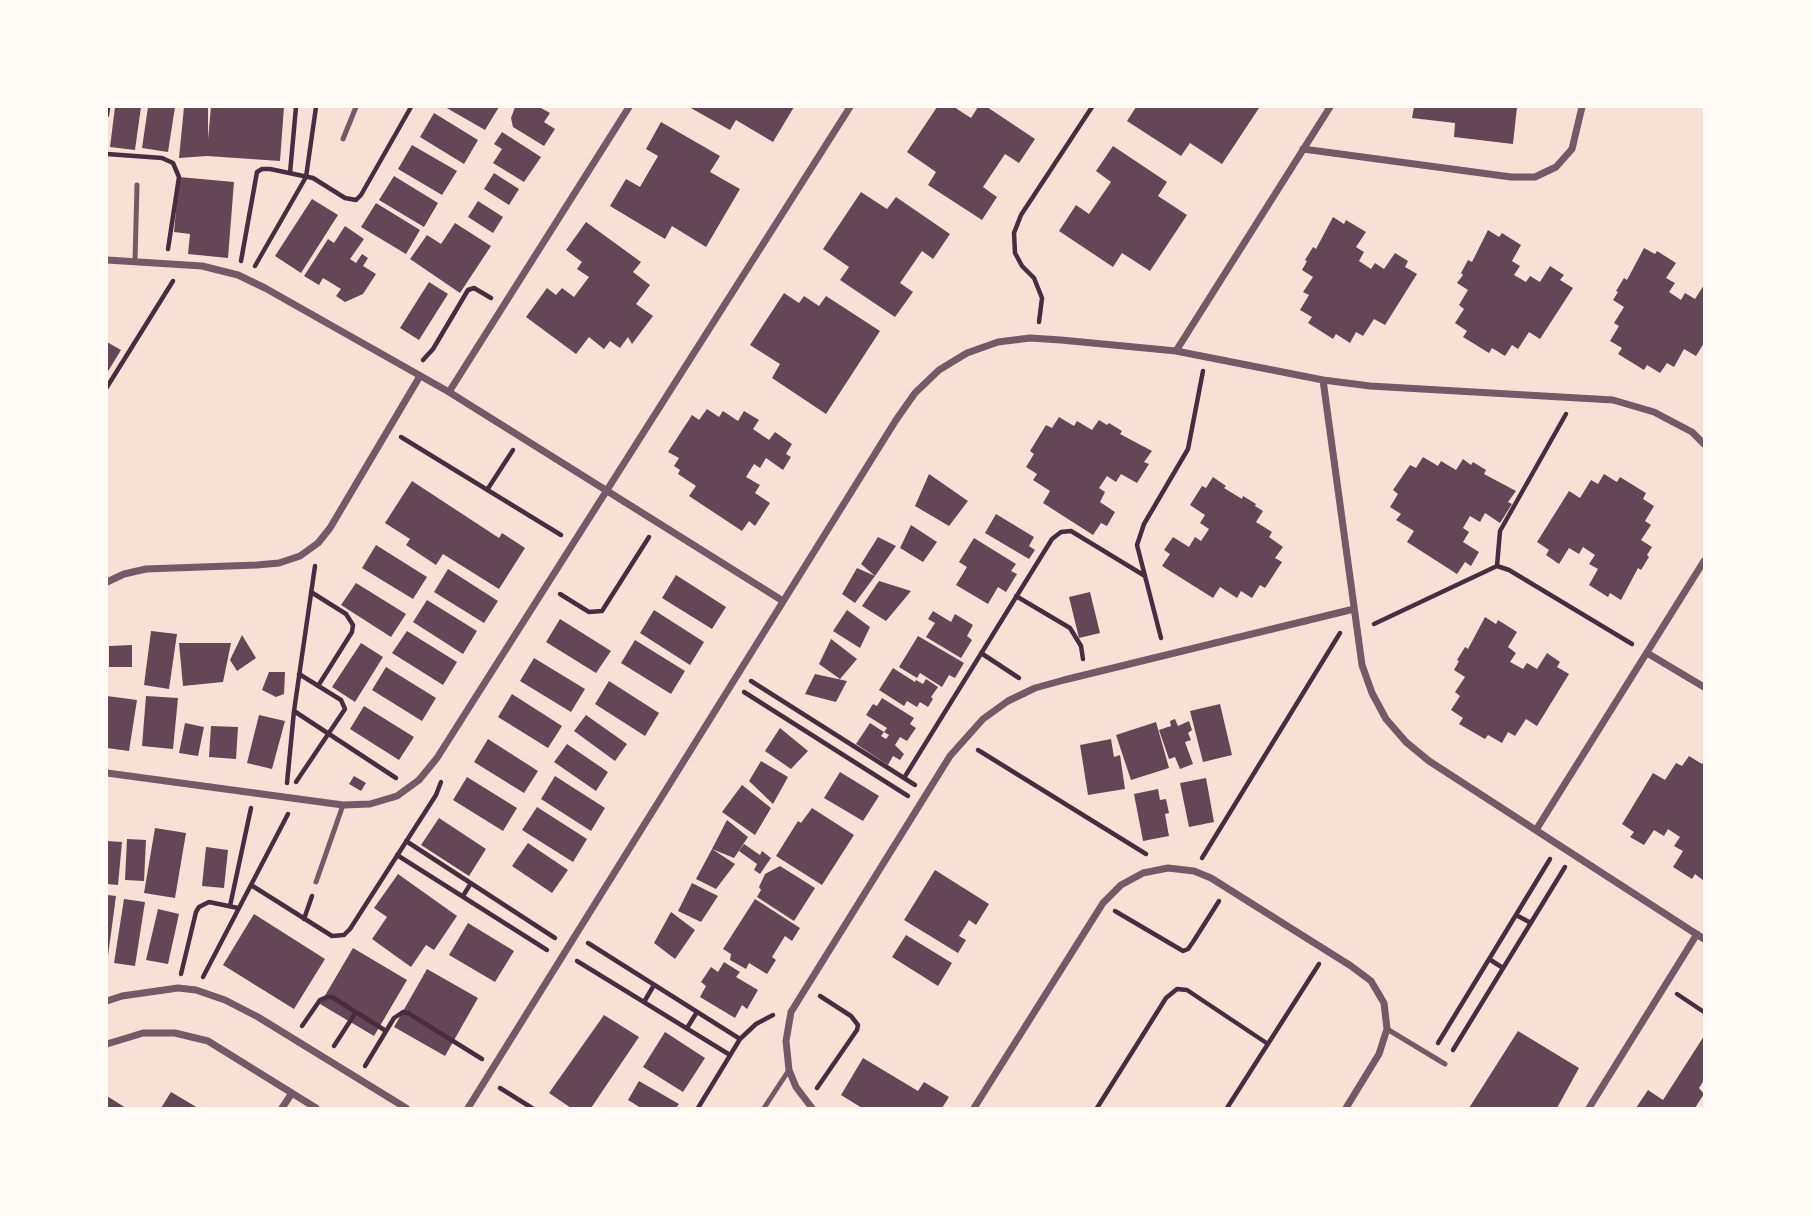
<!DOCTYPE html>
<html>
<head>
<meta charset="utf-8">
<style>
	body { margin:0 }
	#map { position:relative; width:1811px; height:1215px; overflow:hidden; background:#f7e1d7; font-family:"Fira Sans Condensed",sans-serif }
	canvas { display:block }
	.frame { position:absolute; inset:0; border:108px solid #fffaf5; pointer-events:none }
</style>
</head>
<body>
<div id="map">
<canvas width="1811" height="1215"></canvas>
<div class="frame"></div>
</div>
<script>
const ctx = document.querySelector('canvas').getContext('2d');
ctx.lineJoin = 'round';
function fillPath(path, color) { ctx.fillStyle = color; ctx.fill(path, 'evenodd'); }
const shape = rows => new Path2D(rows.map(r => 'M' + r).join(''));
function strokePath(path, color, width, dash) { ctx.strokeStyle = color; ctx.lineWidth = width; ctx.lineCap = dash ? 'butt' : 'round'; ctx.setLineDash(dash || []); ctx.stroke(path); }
fillPath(shape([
	[115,107,141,107,135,150,110,147],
	[148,107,175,107,168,152,142,148],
	[184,107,208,107,208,139,211,107,284,107,280,161,207,156,179,158],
	[445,107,499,107,485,130],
	[515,107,539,107,550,113,544,122,555,129,544,146,513,127,511,118],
	[689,107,794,107,773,142,736,120,730,130],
	[937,107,954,107,971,118,978,107,987,107,1035,139,1019,163,1005,154,983,187,997,197,982,220,928,185,936,172,907,152],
	[1136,107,1257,107,1259,108,1222,164,1190,143,1181,156,1127,121],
	[1414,107,1517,107,1513,144,1454,137,1455,123,1412,118],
	[434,113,478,140,464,164,420,137],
	[661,122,720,156,710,172,740,189,706,247,672,226,665,239,610,206,626,179,640,187,658,156,646,149],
	[502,132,541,157,524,182,493,163,502,149,494,144],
	[412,145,457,171,442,195,398,169],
	[1113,146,1167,182,1158,196,1187,215,1150,271,1122,253,1113,267,1059,231,1076,205,1089,214,1111,182,1096,171],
	[494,173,519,189,509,205,484,189],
	[394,176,438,203,424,227,379,200],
	[179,177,234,182,228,258,188,254,190,234,174,232],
	[861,192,887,209,896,197,950,234,933,259,922,251,900,283,913,292,895,317,840,280,849,267,823,249],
	[312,199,338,215,301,273,275,256],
	[478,201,503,217,493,233,468,217],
	[376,203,420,230,406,254,361,227],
	[1333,217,1344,224,1346,220,1366,232,1356,247,1364,252,1359,261,1371,269,1375,263,1384,269,1395,253,1408,261,1405,267,1417,274,1385,325,1374,319,1363,336,1356,332,1350,343,1336,334,1333,339,1308,323,1312,317,1300,310,1309,295,1303,292,1313,277,1302,270,1307,261,1305,260,1313,247,1316,249],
	[586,222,641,262,633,272,650,285,636,304,653,316,632,344,628,337,620,348,610,341,604,349,589,337,576,354,526,317,547,288,556,295,562,288,574,297,589,277,577,269,582,262,566,250],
	[455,223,491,246,460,293,410,259,427,235,441,244],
	[345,226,364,239,350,259,356,263,362,254,368,258,363,266,376,274,363,294,345,302,336,296,341,289,323,278,319,285,304,276,328,239,334,243],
	[1488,230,1499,237,1502,233,1521,245,1512,261,1520,266,1514,275,1526,282,1530,276,1540,282,1550,266,1564,275,1560,280,1573,288,1540,339,1529,332,1518,349,1512,345,1505,356,1492,348,1489,353,1463,337,1467,331,1455,323,1464,309,1459,305,1468,290,1457,283,1463,275,1461,273,1468,260,1472,262],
	[1644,248,1655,254,1657,251,1676,263,1666,278,1675,283,1669,292,1681,300,1685,293,1695,299,1704,285,1704,343,1696,356,1684,349,1674,367,1667,363,1660,373,1647,365,1644,370,1618,354,1622,348,1610,341,1619,326,1614,323,1624,307,1613,300,1618,292,1616,291,1624,278,1627,280],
	[429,282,448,294,419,340,400,328],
	[784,293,799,303,804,296,819,306,826,296,880,331,826,414,772,378,780,364,750,345],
	[107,342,121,350,107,373],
	[707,409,719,417,723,411,738,421,744,411,759,420,753,429,769,440,775,432,792,444,786,454,791,457,783,470,766,458,760,468,754,464,746,477,760,485,755,493,770,503,755,526,749,521,742,531,689,496,696,486,678,474,680,470,674,466,679,458,668,452,692,415,699,420],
	[1059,417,1074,426,1077,421,1092,430,1099,420,1107,425,1109,423,1122,431,1120,434,1152,451,1144,462,1149,464,1137,483,1121,474,1116,482,1107,476,1099,488,1105,492,1100,502,1115,512,1107,526,1101,523,1093,535,1043,503,1050,491,1033,480,1037,474,1026,467,1034,454,1030,451,1046,425,1052,428],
	[1423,457,1438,466,1441,461,1456,470,1463,459,1471,465,1473,462,1486,470,1484,474,1516,491,1508,502,1512,504,1500,523,1485,513,1480,522,1470,516,1463,528,1469,532,1463,542,1479,552,1471,566,1465,562,1457,574,1407,542,1414,531,1396,520,1401,514,1390,507,1398,494,1393,490,1410,465,1416,468],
	[929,474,968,501,949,526,915,506],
	[1604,474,1617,482,1620,477,1646,493,1643,499,1654,506,1645,521,1651,525,1641,540,1652,547,1647,555,1649,557,1641,570,1638,568,1621,600,1610,593,1608,597,1589,585,1598,569,1589,564,1595,555,1583,547,1579,554,1569,548,1559,564,1546,555,1549,550,1537,542,1569,491,1580,498,1591,480,1598,484],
	[1213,477,1226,486,1224,488,1242,499,1243,496,1256,504,1255,506,1263,511,1256,522,1272,532,1269,537,1283,547,1275,558,1282,562,1265,588,1260,585,1252,598,1241,591,1237,598,1220,587,1213,598,1162,566,1170,554,1164,550,1173,537,1189,547,1195,537,1201,541,1209,529,1200,523,1205,515,1190,505,1202,486,1206,488],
	[412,481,499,538,502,533,525,548,499,589,443,554,436,565,406,545,410,539,385,523],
	[996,514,1034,537,1029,546,1035,550,1029,559,985,533],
	[911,525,937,542,923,562,900,548],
	[878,537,896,546,875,576,855,603,842,594,857,568,875,576,861,564],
	[974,538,1016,564,1011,571,1017,574,1006,592,998,587,988,604,956,585,967,567,959,562],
	[376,545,427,577,413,599,362,568],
	[448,569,498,601,484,623,434,592],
	[676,575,726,607,712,629,662,598],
	[879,581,911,591,886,621,862,606],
	[356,583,406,614,391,637,341,605],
	[1090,592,1100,633,1079,638,1069,597],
	[427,600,477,631,463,654,413,622],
	[654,610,704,642,690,665,640,633],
	[847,610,870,627,860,648,833,631],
	[933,611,951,622,955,614,973,625,967,636,972,640,961,658,926,637,935,623,928,619],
	[1485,617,1496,624,1498,620,1517,632,1508,647,1516,653,1510,662,1523,669,1527,663,1537,669,1547,653,1560,662,1557,667,1569,674,1537,726,1526,719,1515,736,1508,732,1502,743,1488,735,1485,739,1459,724,1463,718,1451,710,1460,696,1455,692,1465,677,1454,670,1459,661,1457,660,1465,647,1468,649],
	[560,619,611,651,596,673,546,642],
	[151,631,177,634,169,689,144,685],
	[407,631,457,662,443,685,392,653],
	[242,635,256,658,237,671,230,660],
	[918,636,964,663,955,678,949,675,942,687,920,673,917,678,899,667],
	[831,639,857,659,840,679,819,664],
	[635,640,685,671,671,694,621,663],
	[179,643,231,643,223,682,183,686],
	[361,643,383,657,355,702,332,687],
	[132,645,132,667,109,667,109,646],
	[534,658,585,689,571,712,520,681],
	[386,667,436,698,422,721,372,690],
	[893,668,915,682,916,680,923,684,926,679,938,687,931,697,933,699,928,707,920,702,917,707,907,701,904,706,879,690],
	[269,672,285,672,284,694,276,697,262,690],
	[815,674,847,681,836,702,805,694],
	[609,681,659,713,645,736,595,704],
	[512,694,562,726,548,748,498,717],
	[107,696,137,700,129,751,107,748],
	[146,696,178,698,173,749,142,746],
	[882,698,914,718,910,724,916,728,907,741,900,737,895,745,904,754,900,760,893,756,888,765,856,744,870,723,884,732,881,736,886,739,889,735,884,732,887,728,866,715,873,704,877,706],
	[1220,704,1232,755,1203,762,1190,711],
	[364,706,414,737,399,760,350,729],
	[259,715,285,721,272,769,247,763],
	[586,715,627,744,615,761,574,731],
	[1175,719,1178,726,1189,721,1192,730,1188,733,1191,740,1185,742,1193,764,1180,769,1175,757,1169,759,1159,730,1171,726,1170,721],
	[1156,722,1169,768,1131,780,1116,735],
	[185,723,204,727,198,756,179,753],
	[211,726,238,727,236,759,209,757],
	[780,728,808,751,791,769,765,751],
	[488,739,538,771,524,793,474,762],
	[1111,739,1114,757,1120,755,1125,789,1088,795,1080,745],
	[567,744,608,772,596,791,554,762],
	[1689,756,1702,764,1704,761,1704,881,1695,874,1692,879,1673,867,1683,851,1674,846,1680,837,1668,829,1664,836,1654,830,1644,845,1630,837,1634,832,1622,824,1653,773,1665,780,1676,763,1682,766],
	[761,761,788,777,773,804,749,781],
	[840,772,879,796,863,821,824,798],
	[354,776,366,783,361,791,349,784],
	[555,776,605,808,591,831,541,799],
	[467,777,517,808,503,831,453,800],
	[1206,778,1214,822,1189,827,1180,783],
	[742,785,771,808,755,835,722,812],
	[1158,789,1160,800,1166,799,1169,813,1165,814,1169,836,1143,841,1134,794],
	[537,807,587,839,573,862,522,830],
	[812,808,854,835,822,885,776,856,798,821,801,823],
	[439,818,486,849,469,876,421,845],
	[727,820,748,837,734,858,712,849,735,864,716,889,696,879,712,849],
	[155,828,186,833,175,898,144,893],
	[127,839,146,840,144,881,125,880],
	[107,841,122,842,118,885,107,884],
	[528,843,568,870,552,893,512,866],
	[744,844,760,855,762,851,771,858,760,874,754,870,757,864,739,851],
	[206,847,228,850,224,888,202,886],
	[780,866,815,888,794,921,757,897,761,890,759,887,765,874],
	[935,870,989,904,976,925,969,920,959,936,966,940,958,953,904,920],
	[398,874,457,916,434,950,426,945,411,967,372,939,387,917,374,908],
	[692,883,718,896,701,922,678,911],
	[107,895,116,896,108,956,107,955],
	[124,899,145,902,135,966,114,963],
	[755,899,800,928,792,941,785,936,772,957,776,960,767,974,749,963,746,969,730,960,731,954,723,949],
	[158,909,179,914,168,964,146,960],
	[671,912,695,930,675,959,654,943],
	[254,914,325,959,294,1009,223,965],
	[468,923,514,951,495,982,449,955],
	[906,935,952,963,938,986,892,957],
	[353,948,407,980,374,1036,320,1004],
	[724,962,740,972,736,977,758,990,747,1009,742,1005,735,1018,700,997,706,986,701,982,711,967,718,972],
	[427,969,478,998,445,1056,394,1027],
	[604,1015,639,1037,591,1108,571,1108,549,1093],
	[1518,1031,1579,1068,1557,1108,1469,1108],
	[665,1032,705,1058,683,1092,643,1067],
	[1704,1036,1704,1080,1699,1088,1704,1094,1695,1108,1636,1108,1648,1090,1663,1100],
	[863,1058,918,1091,924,1082,949,1097,942,1108,862,1108,841,1095],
	[639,1081,679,1104,676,1108,641,1108,628,1100],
	[171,1092,198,1108,161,1108],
	[107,1096,126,1108,107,1108]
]), '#644757');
strokePath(shape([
	[107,115,108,107],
	[107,154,162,158,173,163,179,177,168,249],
	[290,173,296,107],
	[241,261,257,172,262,169,270,169,313,178,345,198,356,200,361,195,411,107],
	[255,266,306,177,316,107],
	[1039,322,1042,298,1034,278,1022,266,1015,253,1014,233,1021,215,1092,107],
	[423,360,433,349,468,290,474,288,491,298],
	[107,387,173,281],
	[401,437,561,535],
	[487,490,513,450],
	[1497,566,1500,531,1566,414],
	[311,592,346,614,353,625,352,632,318,686],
	[560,594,589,612,602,611,649,537],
	[1016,596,1070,628,1081,646,1083,659],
	[1374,624,1497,566,1509,570,1632,644],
	[1161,638,1137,545,1144,524,1188,449,1203,371],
	[981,653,1019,678],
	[751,681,915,785],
	[744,692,908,796],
	[294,711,396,778],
	[978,750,1146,854],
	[904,778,1052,539,1061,532,1071,531,1145,576],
	[296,782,345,709,341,700,299,674],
	[287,783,294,711,315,566],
	[406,841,555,938],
	[397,855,547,950],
	[1202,858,1340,633],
	[251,885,332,936,344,935,350,929,436,795,441,782],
	[463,896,471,883],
	[230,906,251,808],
	[1115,911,1183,951,1188,949,1193,942,1219,901],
	[1516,915,1531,923],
	[304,919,312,896],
	[588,943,740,1039],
	[1489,959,1503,968],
	[577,961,730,1055],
	[181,974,196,912,199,907,209,902,238,908],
	[203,977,288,814],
	[1677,994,1704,1012],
	[644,1002,654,985],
	[302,1026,320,1000,327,997,332,997,386,1031],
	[687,1028,697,1012],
	[1438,1043,1550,859],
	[334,1046,356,1012],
	[1453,1050,1565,867],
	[365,1066,394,1018,403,1012,408,1013,482,1059],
	[500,1088,532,1108],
	[817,1088,857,1030,858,1025,851,1016,820,996],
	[698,1108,740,1039,756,1024,773,1015],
	[1097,1108,1166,998,1177,989,1187,990,1268,1044],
	[1227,1108,1319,964]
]), '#4a2c40', 4.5);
strokePath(shape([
	[343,139,356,107],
	[135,261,137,185],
	[316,882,343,805],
	[1387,1029,1445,1064],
	[764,1108,789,1070]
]), '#755966', 5);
strokePath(shape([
	[1303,149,1511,177,1535,177,1556,167,1572,149,1582,107],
	[107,260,202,266,238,275,265,288,449,392,783,601],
	[1176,351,1330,107],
	[1323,380,1362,665,1372,693,1386,719,1406,742,1429,761,1704,939],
	[449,392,629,107],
	[107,582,124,574,146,569,257,565,279,563,300,556,318,543,330,528,420,376],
	[1647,653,1704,687],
	[107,773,343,805,370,804,397,796,419,780,437,758,850,107],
	[1536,830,1704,561],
	[107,1001,122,996,178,988,196,990,225,1000,258,1017,406,1108],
	[107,1044,143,1033,175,1033,208,1041,316,1108],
	[282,1108,292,1093],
	[468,1108,896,420,915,393,939,370,967,353,998,342,1030,338,1061,340,1176,351,1323,380,1370,386,1613,400,1654,412,1692,432,1704,444],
	[812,1108,796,1087,789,1070,786,1041,791,1012,950,756,983,719,1008,701,1035,688,1064,680,1354,609],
	[974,1108,1103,903,1121,885,1143,873,1168,868,1194,871,1211,878,1351,966,1371,981,1384,1003,1387,1029,1379,1054,1346,1108],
	[1589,1108,1697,934]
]), '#755966', 7);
</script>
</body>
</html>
